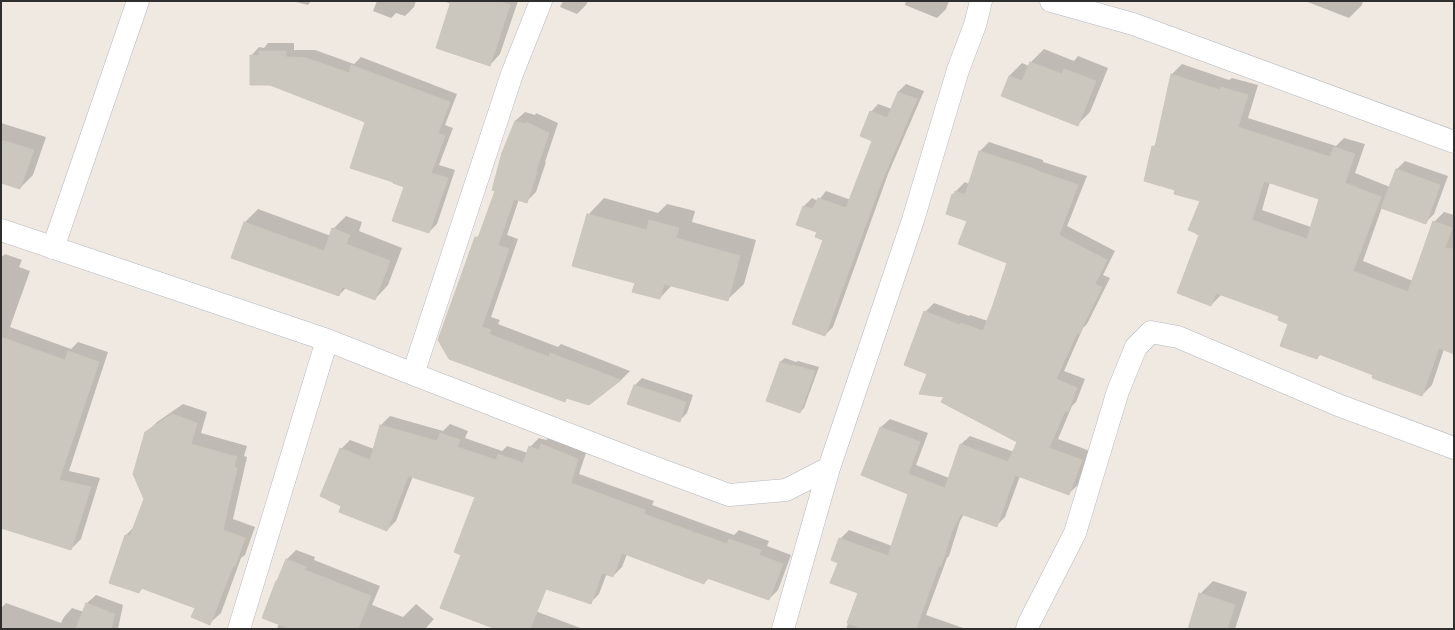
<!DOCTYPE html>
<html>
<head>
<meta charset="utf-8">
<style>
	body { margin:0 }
	#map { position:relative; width:1455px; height:630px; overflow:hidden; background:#efe9e1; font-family:"Archivo Narrow",sans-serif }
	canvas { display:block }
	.frame { position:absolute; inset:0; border:2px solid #2e2e2e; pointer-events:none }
</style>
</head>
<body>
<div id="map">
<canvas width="1455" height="630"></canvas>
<div class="frame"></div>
</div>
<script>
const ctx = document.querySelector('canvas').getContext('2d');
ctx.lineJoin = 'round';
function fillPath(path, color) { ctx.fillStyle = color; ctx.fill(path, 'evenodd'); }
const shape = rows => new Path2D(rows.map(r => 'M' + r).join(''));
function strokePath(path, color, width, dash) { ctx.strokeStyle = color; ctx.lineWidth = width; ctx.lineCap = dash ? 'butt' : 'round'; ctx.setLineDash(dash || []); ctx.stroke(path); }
fillPath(shape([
	[292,1,311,1,308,5],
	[377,1,416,1,414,7,405,16,396,13,391,18,373,11],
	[444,1,518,1,500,54,490,65,451,4],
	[563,1,588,1,586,5,577,14,560,7],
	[906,1,949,1,946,9,937,18,905,5],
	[1305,1,1363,1,1362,5,1349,18],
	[268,43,294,43,294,50,315,50,354,64,361,57,457,94,445,125,453,128,439,165,455,170,437,224,429,232,405,186,367,122,251,56,259,47,264,48],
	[1044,49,1074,61,1078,56,1108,68,1090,112,1077,125,1002,96,1009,76,1022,63,1029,66,1031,62],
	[1182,64,1229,80,1232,78,1258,85,1248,118,1336,146,1344,138,1365,144,1355,173,1390,187,1396,170,1405,161,1448,176,1434,214,1425,223,1382,207,1363,261,1413,281,1434,222,1444,212,1454,215,1454,353,1444,349,1432,385,1422,395,1374,374,1321,354,1317,358,1289,323,1281,316,1222,294,1211,305,1200,235,1202,201,1177,189,1153,147,1156,144,1172,74],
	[1270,182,1320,199,1311,227,1262,210],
	[906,84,924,91,888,174,833,327,825,335,825,239,818,232,797,225,804,206,812,198,818,201,826,191,851,200,873,140,871,112,878,104,892,109,898,92],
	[525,112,535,115,536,113,558,123,545,162,546,162,536,192,526,202,519,199,507,235,518,239,491,317,500,320,498,324,558,347,561,344,630,371,621,380,589,404,568,397,565,400,449,359,476,238,481,233,496,190,515,121],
	[1,123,46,137,33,175,20,188,1,182],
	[989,142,1043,160,1043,162,1087,176,1067,226,1115,251,1103,275,1110,278,1087,324,1083,328,1064,371,1085,379,1076,402,1072,406,1058,439,1090,451,1078,485,1069,493,1020,476,1005,517,996,526,964,514,960,521,949,556,947,558,926,615,966,629,846,629,859,593,839,562,840,539,849,530,892,546,909,493,881,427,890,419,928,433,916,465,949,478,961,444,970,436,1014,452,1018,442,945,397,928,373,925,312,934,303,969,316,970,315,988,321,1008,263,969,220,953,194,965,182,969,184,980,151],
	[604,198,658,213,667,204,695,211,692,222,756,240,744,284,727,300,672,285,660,298,636,283,588,215],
	[258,209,331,236,333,229,346,216,362,222,359,231,402,248,388,285,375,299,346,288,339,295,232,257,245,222],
	[5,254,22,260,19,267,30,271,10,327,71,349,78,342,108,352,69,471,100,478,81,539,71,549,1,500,1,255,3,256],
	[785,358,796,362,798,361,819,367,804,408,800,412,780,362],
	[642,378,693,395,687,413,680,420,634,386],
	[183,404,207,412,201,433,247,446,244,456,247,457,233,519,255,527,245,555,241,558,221,613,210,623,196,608,143,588,139,592,110,582,126,535,136,525,145,499,146,433,157,422],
	[390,416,443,431,450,424,468,431,465,438,502,451,507,446,528,453,530,447,539,438,546,440,551,436,587,450,579,474,654,501,652,505,734,535,739,530,769,541,767,546,791,555,778,590,769,599,709,578,704,583,627,554,622,567,613,576,607,573,599,594,590,603,477,496,413,476,396,521,387,530,342,506,341,449,350,440,374,449,381,425],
	[296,550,315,557,314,560,380,586,372,605,403,617,416,604,434,619,425,629,277,629,279,623,277,581,280,578,287,559],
	[1213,581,1247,592,1235,629,1189,629,1200,594],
	[96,595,123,605,118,629,1,629,1,608,6,603,61,623,64,617,72,608,84,612,87,603],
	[530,609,583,629,516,629]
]), '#0003');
const building = shape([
	[451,1,497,1,510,5,490,66,436,48,451,1],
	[259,51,286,51,286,57,306,58,349,73,351,65,450,102,438,133,445,136,431,173,448,178,429,233,392,221,404,187,393,183,393,182,350,168,365,122,270,85,250,85,250,55,259,56,259,51],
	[1030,62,1062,74,1064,69,1096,81,1078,126,1001,96,1009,76,1022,81,1030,62],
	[1171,74,1220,90,1221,87,1248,95,1238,127,1330,157,1334,147,1355,154,1345,183,1381,197,1353,271,1408,292,1433,221,1452,228,1445,248,1454,249,1454,354,1439,348,1422,396,1372,378,1373,375,1319,354,1317,359,1280,346,1288,324,1278,320,1279,316,1216,293,1211,306,1177,293,1199,235,1196,234,1196,233,1188,230,1200,201,1174,194,1175,190,1144,181,1152,146,1155,147,1171,74],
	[1264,181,1319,199,1307,239,1252,220,1264,181],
	[898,92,917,99,881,183,825,336,792,324,823,240,815,237,817,232,796,225,803,206,813,209,818,198,846,208,872,141,860,136,870,111,887,118,898,92],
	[515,121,525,124,526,122,549,133,536,171,537,172,527,203,514,199,498,245,509,249,482,327,491,330,489,334,549,357,550,353,621,380,589,405,566,398,565,402,449,359,438,340,475,237,478,238,495,191,492,190,502,153,515,121],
	[1,140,34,150,20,189,1,183,1,140],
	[979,151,1035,169,1035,170,1078,185,1059,235,1107,260,1095,284,1102,287,1079,334,1077,333,1056,379,1077,388,1068,412,1065,411,1049,448,1082,460,1069,495,1015,475,997,527,961,514,952,531,941,566,939,565,916,629,865,629,847,623,858,593,830,583,838,563,831,560,839,538,888,556,908,494,861,475,880,427,920,442,908,474,945,488,960,444,1008,462,1017,442,941,402,944,397,919,394,927,374,904,365,924,311,960,325,961,323,983,331,993,305,1007,263,958,244,967,221,946,214,952,194,954,195,955,191,965,195,979,151],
	[1396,169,1440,185,1426,224,1381,208,1396,169],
	[587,214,647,230,649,220,679,228,676,238,740,256,728,301,664,284,660,299,632,292,635,283,572,266,587,214],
	[244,222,324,251,332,228,350,235,346,244,390,261,375,300,342,287,339,296,231,258,244,222],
	[1,337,65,360,68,351,99,362,59,480,91,487,71,550,1,528,1,337],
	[780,362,792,366,792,365,815,371,800,413,766,401,780,362],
	[634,385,686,402,680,422,627,404,634,385],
	[172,414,197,423,191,444,237,457,234,467,237,468,223,530,245,538,235,566,233,566,210,625,191,617,195,608,141,588,139,593,109,583,125,535,130,536,144,499,133,474,145,432,172,414],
	[380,425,437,441,440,433,460,440,457,447,496,460,498,454,523,463,529,446,539,450,541,444,578,459,571,483,645,510,644,514,727,544,729,539,761,550,759,555,783,564,769,600,707,578,704,584,622,553,613,577,602,573,591,604,546,589,530,629,496,629,440,608,461,555,454,552,475,497,408,476,387,531,339,512,341,506,320,496,340,448,370,460,380,425],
	[286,559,306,567,305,570,371,596,358,629,291,629,262,618,276,581,277,581,286,559],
	[1199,593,1235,605,1227,629,1188,629,1199,593],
	[86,603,115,614,111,629,76,629,86,603]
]);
fillPath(building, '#cbc7bf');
strokePath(building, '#cbc5ba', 1);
const minor = shape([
	[1051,1,1133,24,1454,142],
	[1,230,327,340,413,374,648,465,729,495,786,490,829,468,913,220,958,70,975,25,981,1],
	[53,248,138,1],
	[413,374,512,74,541,1],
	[239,629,327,340],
	[783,629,829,468],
	[1027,629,1029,623,1075,533,1118,391,1136,347,1151,332,1178,337,1338,405,1454,448]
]);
strokePath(minor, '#b4b7c1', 23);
strokePath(minor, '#fff', 22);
</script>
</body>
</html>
